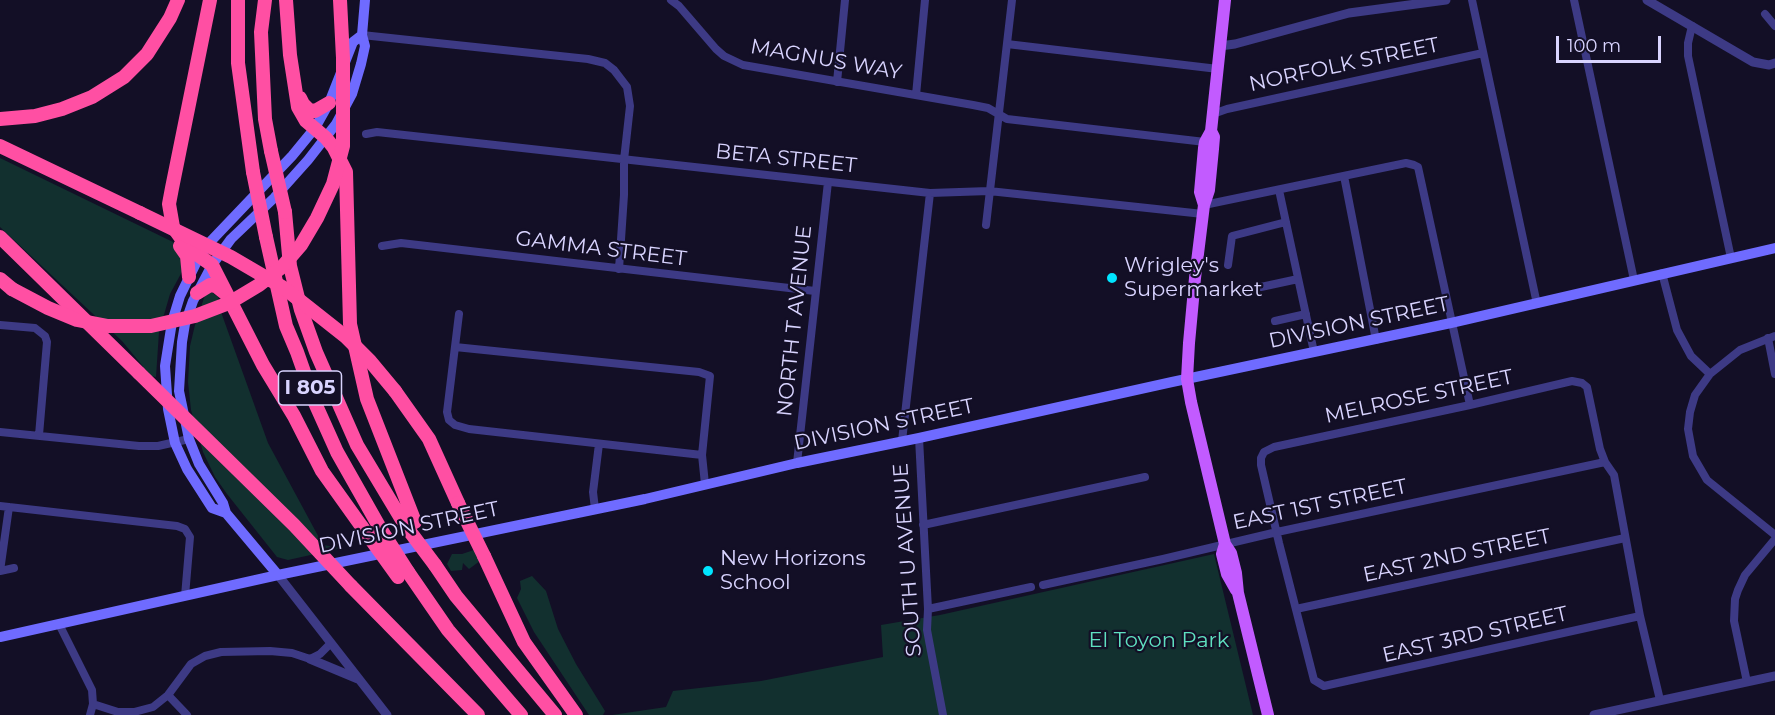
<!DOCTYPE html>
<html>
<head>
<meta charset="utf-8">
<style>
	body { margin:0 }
	#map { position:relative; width:1775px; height:715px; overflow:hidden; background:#130f26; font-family:Montserrat,sans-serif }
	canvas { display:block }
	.scale { position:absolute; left:1556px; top:36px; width:105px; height:27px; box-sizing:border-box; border:3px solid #d9d4ff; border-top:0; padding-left:8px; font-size:18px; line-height:21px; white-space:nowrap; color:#d9d4ff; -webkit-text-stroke:4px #130f26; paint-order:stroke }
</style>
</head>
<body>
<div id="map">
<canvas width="1775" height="715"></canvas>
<div class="scale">100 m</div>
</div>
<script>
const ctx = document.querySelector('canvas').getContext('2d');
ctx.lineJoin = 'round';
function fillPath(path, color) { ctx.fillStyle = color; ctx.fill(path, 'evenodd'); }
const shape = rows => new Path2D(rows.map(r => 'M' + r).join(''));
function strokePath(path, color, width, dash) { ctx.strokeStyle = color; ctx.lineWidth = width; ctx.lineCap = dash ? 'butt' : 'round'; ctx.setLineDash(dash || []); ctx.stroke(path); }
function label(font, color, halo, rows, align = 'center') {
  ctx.font = font + ' Montserrat,sans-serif'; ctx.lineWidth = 4.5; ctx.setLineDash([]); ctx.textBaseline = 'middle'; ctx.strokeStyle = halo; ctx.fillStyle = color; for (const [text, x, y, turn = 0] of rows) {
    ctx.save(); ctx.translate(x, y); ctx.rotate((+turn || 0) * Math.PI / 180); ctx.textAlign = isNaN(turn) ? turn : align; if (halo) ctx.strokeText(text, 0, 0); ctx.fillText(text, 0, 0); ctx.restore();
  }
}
fillPath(shape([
	[0,158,173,242,181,255,184,268,170,294,159,332,156,377,151,376,122,341,0,227],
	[210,291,218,297,221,312,268,443,323,545,342,548,288,560,277,557,227,494,215,477,203,452,191,410,188,382,190,346,195,325,204,298,207,292],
	[474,550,480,561,469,569,463,563,462,570,451,571,447,564,452,554,462,554],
	[1214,554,1253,715,612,715,666,707,673,691,761,681,883,657,881,625,940,615],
	[532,576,546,591,558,629,576,664,605,711,603,715,589,715,534,632,517,598,521,589,520,581]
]), '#12302f');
strokePath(shape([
	[671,0,679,6,716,49,724,56,743,65,973,105,988,108,1007,119,1205,142],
	[1472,0,1537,304],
	[1574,0,1634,280],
	[1765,14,1775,26],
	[1692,26,1688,43,1688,56,1731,258],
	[362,35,588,59,605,63,614,70,627,87,630,106,624,160,624,195,619,269],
	[1007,44,1218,69],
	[837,82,845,0],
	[916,95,925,0],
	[1213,114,1227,109,1483,53],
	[366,134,377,132,930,193,989,191,1203,214],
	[1344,176,1376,340],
	[1279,190,1314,352],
	[1204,205,1406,163,1414,165,1418,167,1470,405],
	[986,225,1012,0],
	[382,246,401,243,815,291],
	[1228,265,1232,236,1286,222],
	[1662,273,1677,330,1691,356,1710,374],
	[1261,287,1298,279],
	[459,314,447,412,449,420,455,425,469,429,702,455],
	[1275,321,1306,314],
	[0,325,35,328,45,336,47,342,39,435],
	[1775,336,1740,350,1710,374,1695,395,1690,412,1688,429,1693,456,1707,480,1775,535],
	[1768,338,1775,374],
	[455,347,699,372,710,376,702,455,705,484],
	[0,432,139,446,158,446,189,439],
	[919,438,928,609,927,630,943,715],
	[902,441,930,193],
	[797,463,828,182],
	[0,506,177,526,185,529,190,537,185,596],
	[595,509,593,492,599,444],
	[923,525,1145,477],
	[0,571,9,507],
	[0,571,14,568],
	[1043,585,1163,559,1277,532,1605,462],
	[928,609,1031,587],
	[1296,609,1625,538],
	[1640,616,1324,686,1314,680,1279,543,1261,465,1261,458,1264,452,1274,447,1470,405,1572,381,1582,383,1587,387,1600,449,1605,462,1614,475,1640,616,1660,700],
	[59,624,92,690,93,704,90,715],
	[1747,682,1734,621,1735,599,1738,590,1745,575,1775,539],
	[168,695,187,715],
	[93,704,118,712,134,712,153,707,168,695,191,664,205,656,221,652,270,651,292,653,310,659,320,654,331,643]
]), '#3d3a85', 8);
strokePath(shape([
	[1647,0,1753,62,1769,65,1775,63],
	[1220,46,1235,44,1349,13,1446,0],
	[278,575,387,715],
	[310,659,358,679],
	[1594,715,1775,676]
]), '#3d3a85', 9);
strokePath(shape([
	[226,513,212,508,187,469,175,443,168,409,165,366,172,322,180,296,199,257,211,241,292,156,315,128,329,103,353,42,362,35],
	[278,575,226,513,223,503,199,464,189,439,179,391,182,342,185,324,193,301,212,265,231,239,274,198,308,160,336,124,352,94,361,64,365,46,362,35,365,0],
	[0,637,278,575,645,499,797,463,919,438,1172,382,1451,323,1775,248]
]), '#6f6bff', 10);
strokePath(shape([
	[1211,131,1214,137,1213,149,1209,190,1204,205,1195,278,1189,343,1187,379,1191,402,1225,544,1231,553,1236,573,1238,593,1268,715],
	[1204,205,1200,192,1204,148,1205,142,1211,131,1225,0],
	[1225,544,1222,554,1227,574,1236,590]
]), '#c25bff', 12);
strokePath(shape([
	[210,0,172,188,169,204,173,227,188,248,212,265,263,365,294,416,322,471,362,527],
	[238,0,238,63,253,172],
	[265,0,261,32,265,119,271,151],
	[286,0,290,55,298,107,306,121,326,138,334,148,346,172,350,324,367,399,415,522],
	[300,98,303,104,309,110,315,111,329,103],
	[0,119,35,116,62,109,92,97,124,77,147,54,170,18,178,0],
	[0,146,140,213],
	[285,212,290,266,301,310,316,352,357,445,405,525],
	[0,237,139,373],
	[266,237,286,326,297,352,315,403,337,452,380,528],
	[180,246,187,256,189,277],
	[0,279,12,289],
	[197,293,210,285,216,286,226,294],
	[395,391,429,439,458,503],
	[484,556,524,642,576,715],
	[435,565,456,596,555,715],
	[408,572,448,630,521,715],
	[351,586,478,715]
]), '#ff4fa3', 14);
strokePath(shape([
	[271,151,285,212],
	[253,172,266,237],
	[140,213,231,257,284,288,346,337,370,361,395,391],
	[12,289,48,308,77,320,108,326,151,326,195,316,229,303,259,285,282,267,301,245,317,218,333,184,343,146,343,58,340,0],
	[139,373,294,525,351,586],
	[458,503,484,556],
	[405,525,435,565],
	[362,527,398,577],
	[380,528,408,572]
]), '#ff4fa3', 14);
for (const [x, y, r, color] of [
	[1112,278,6,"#00e5ff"],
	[708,571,6,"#00e5ff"]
]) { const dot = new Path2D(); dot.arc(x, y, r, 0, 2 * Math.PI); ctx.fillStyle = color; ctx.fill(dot); strokePath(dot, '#130f26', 2); }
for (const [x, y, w] of [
	[310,388,63]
]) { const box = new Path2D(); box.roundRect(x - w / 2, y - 17, w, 34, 4.5); ctx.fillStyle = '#130f26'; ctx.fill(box); strokePath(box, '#d9d4ff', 1.5); }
label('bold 20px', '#d9d4ff', null, [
	["I 805",310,388]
]);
label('21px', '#d9d4ff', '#130f26', [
	["MAGNUS WAY",826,60,10],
	["NORFOLK STREET",1344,65,-12],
	["BETA STREET",786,159,6],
	["GAMMA STREET",601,249,7],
	["NORTH T AVENUE",795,321,-84],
	["DIVISION STREET",1359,323,-12],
	["MELROSE STREET",1419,397,-12],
	["DIVISION STREET",884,425,-12],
	["EAST 1ST STREET",1320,505,-12],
	["DIVISION STREET",409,528,-12],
	["EAST 2ND STREET",1457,556,-12],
	["SOUTH U AVENUE",908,560,-94],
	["EAST 3RD STREET",1475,635,-13]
]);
label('21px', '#d9d4ff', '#130f26', [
	["Wrigley's",1124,266],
	["Supermarket",1124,290],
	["New Horizons",720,559],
	["School",720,583]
], 'left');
label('21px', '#5fe0c0', '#130f26', [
	["El Toyon Park",1159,641]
]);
</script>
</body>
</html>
